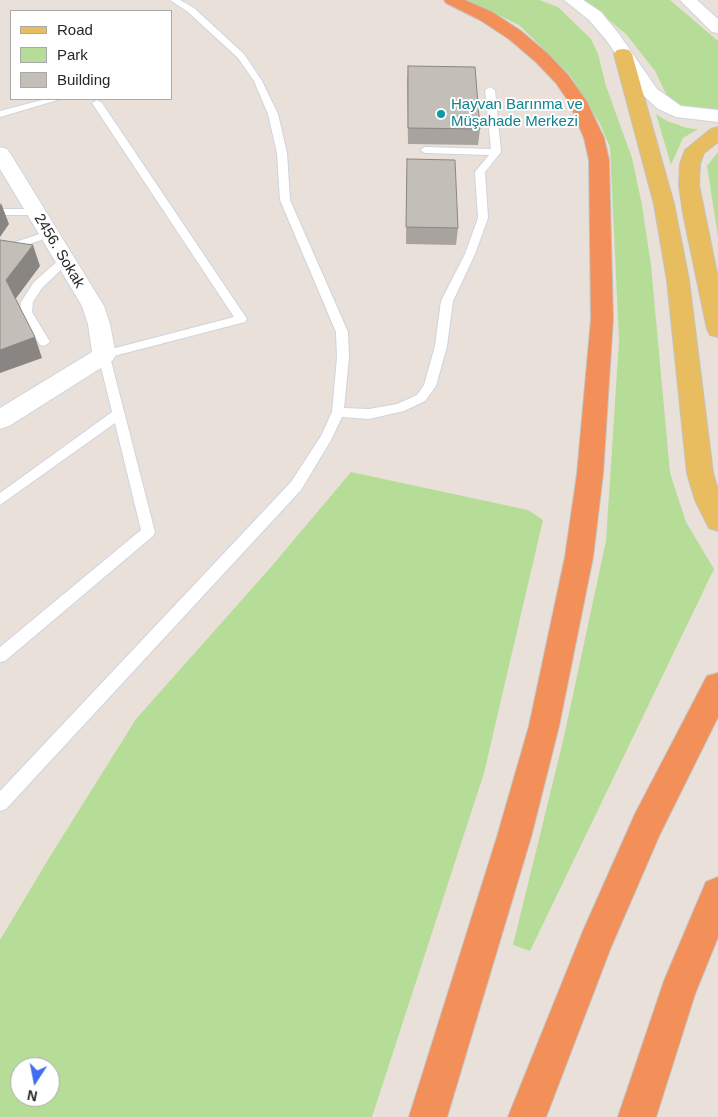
<!DOCTYPE html>
<html>
<head>
<meta charset="utf-8">
<style>
	body { margin:0 }
	#map { position:relative; width:718px; height:1117px; overflow:hidden; background:#e9e1d9; font-family:Arial,sans-serif }
	canvas { display:block }
	.legend { position:absolute; left:10px; top:10px; width:162px; height:90px; box-sizing:border-box; background:#fff; border:1px solid #a9a9a9; margin:0; padding:6px 9px; list-style:none; font-size:15px; color:#272727 }
	.legend li { display:flex; align-items:center; gap:10px; height:25px }
	.legend b { width:25px; border:1px solid #a9a9a9 }
	.north { position:absolute; left:10px; top:1057px; width:50px; height:50px; box-sizing:border-box; background:#fff; border:1px solid #a9a9a9; border-radius:50%; rotate:191deg; font-size:14px; font-weight:700; line-height:20px; text-align:center; color:#272727 }
	.north::after { content:''; display:block; margin:auto; width:18px; height:22px; background:#416eee; clip-path:polygon(50% 0,100% 100%,50% 72%,0 100%) }
</style>
</head>
<body>
<div id="map">
<canvas width="718" height="1117"></canvas>
<ul class="legend">
<li><b style="height:6px;background:#e7bd60"></b>Road</li>
<li><b style="height:14px;background:#b5dd98"></b>Park</li>
<li><b style="height:14px;background:#c4beb9"></b>Building</li>
</ul>
<div class="north">N</div>
</div>
<script>
const ctx = document.querySelector('canvas').getContext('2d');
ctx.lineJoin = 'round';
function fillPath(path, color) { ctx.fillStyle = color; ctx.fill(path, 'evenodd'); }
const shape = rows => new Path2D(rows.map(r => 'M' + r).join(''));
function strokePath(path, color, width, dash) { ctx.strokeStyle = color; ctx.lineWidth = width; ctx.lineCap = dash ? 'butt' : 'round'; ctx.setLineDash(dash || []); ctx.stroke(path); }
function label(font, color, halo, rows, align = 'center') {
  ctx.font = font + ' Arial,sans-serif'; ctx.lineWidth = 4; ctx.setLineDash([]); ctx.textBaseline = 'middle'; ctx.strokeStyle = halo; ctx.fillStyle = color; for (const [text, x, y, turn = 0] of rows) {
    ctx.save(); ctx.translate(x, y); ctx.rotate((+turn || 0) * Math.PI / 180); ctx.textAlign = isNaN(turn) ? turn : align; if (halo) ctx.strokeText(text, 0, 0); ctx.fillText(text, 0, 0); ctx.restore();
  }
}
fillPath(shape([
	[467,0,539,0,558,7,591,39,598,54,606,86,632,158,642,205,651,265,670,473,686,522,714,569,530,951,513,945,563,741,606,541,619,341,610,147,599,122,570,75,519,25],
	[584,0,670,0,718,41,718,112,683,108,667,96,655,71,626,34],
	[656,114,667,121,687,128,698,129,683,138,671,165],
	[718,152,718,237,707,166],
	[351,472,528,510,543,520,484,773,372,1117,0,1117,0,940,49,858,136,719,271,567],
	[20,1067,50,1067,50,1097,20,1097]
]), '#b5dd98');
const service = shape([
	[170,0,180,0,194,8,244,54,262,81,278,114,287,153,290,200,348,332,349,358,344,408,369,409,397,404,417,395,424,385,435,346,441,301,465,254,478,218,475,172,489,155,425,153,420,150,425,147,491,149,485,90,490,87,495,90,501,152,485,172,488,218,475,254,453,301,447,346,436,386,425,401,404,411,369,419,342,417,331,440,301,490,6,809,0,811,0,791,291,482,321,436,332,412,337,358,336,332,280,200,277,153,268,114,254,81,238,58,188,12,170,0],
	[46,99,61,99,0,117,0,111,46,99],
	[97,100,102,103,247,319,245,322,110,357,155,532,153,536,5,661,0,662,0,647,141,530,115,423,0,505,0,493,112,412,98,355,100,352,234,317,92,103,97,100],
	[0,209,36,209,41,212,36,215,0,215,0,209],
	[49,231,53,232,54,234,53,236,0,254,0,247,49,231],
	[65,257,70,260,69,262,42,288,33,302,32,312,50,342,44,346,40,345,20,312,21,302,34,282,61,258,65,257]
]);
const tertiary = shape([
	[0,147,7,149,10,153,104,306,110,324,116,355,112,361,9,426,0,429,0,408,92,352,88,324,82,306,0,169,0,147]
]);
const secondary = shape([
	[564,0,583,0,601,12,619,34,657,89,681,106,718,110,718,122,676,117,658,109,645,97,607,41,589,20,564,0],
	[680,0,697,0,718,19,718,33,712,32,680,0]
]);
const primary = shape([
	[623,49,629,50,632,54,674,204,689,280,713,473,718,490,718,531,709,528,695,500,687,473,667,280,654,204,614,54,617,50,623,49],
	[718,127,718,142,704,153,700,164,699,185,718,278,718,337,710,335,707,329,683,213,679,185,680,164,685,150,711,129,718,127]
]);
const motorway = shape([
	[444,0,465,0,492,12,521,31,548,54,568,75,587,102,604,138,609,160,613,319,603,474,593,557,559,726,531,837,447,1117,409,1117,497,837,529,726,565,557,577,474,591,319,589,160,584,138,569,102,556,83,536,62,509,39,480,20,446,3,444,0],
	[718,673,718,717,659,836,611,947,546,1117,508,1117,583,931,635,814,707,676,718,673],
	[718,877,718,937,695,994,656,1117,618,1117,664,981,706,882,718,877]
]);
strokePath(service, '#ced3df', 2);
strokePath(tertiary, '#ced3df', 2);
strokePath(secondary, '#ced3df', 2);
strokePath(primary, '#c3c3c3', 2);
strokePath(motorway, '#c3c3c3', 2);
fillPath(service, '#fff');
fillPath(tertiary, '#fff');
fillPath(secondary, '#fff');
fillPath(primary, '#e7bd60');
fillPath(motorway, '#f39059');
fillPath(shape([
	[408,66,480,129,478,145,408,144,407,83],
	[407,159,458,228,456,245,406,244]
]), '#a9a39f');
fillPath(shape([
	[1,203,9,224,0,237,0,205],
	[33,245,40,266,14,301,6,280],
	[35,337,42,358,0,373,0,350]
]), '#898582');
const building = shape([
	[408,66,475,67,480,129,408,128,408,66],
	[407,159,455,160,458,228,406,227,407,159],
	[0,240,33,245,6,280,35,337,0,350,0,240]
]);
fillPath(building, '#c4beb9');
strokePath(building, '#898582', 1);
for (const [x, y, r, color] of [
	[441,114,5,"#0f9aa8"]
]) { const dot = new Path2D(); dot.arc(x, y, r, 0, 2 * Math.PI); ctx.fillStyle = color; ctx.fill(dot); strokePath(dot, '#fff', 2); }
label('15px', '#0d838f', '#fff', [
	["Hayvan Barınma ve",451,105],
	["Müşahade Merkezi",451,122]
], 'left');
label('15px', '#272727', '#fff', [
	["2456. Sokak",59,251,59]
]);
</script>
</body>
</html>
